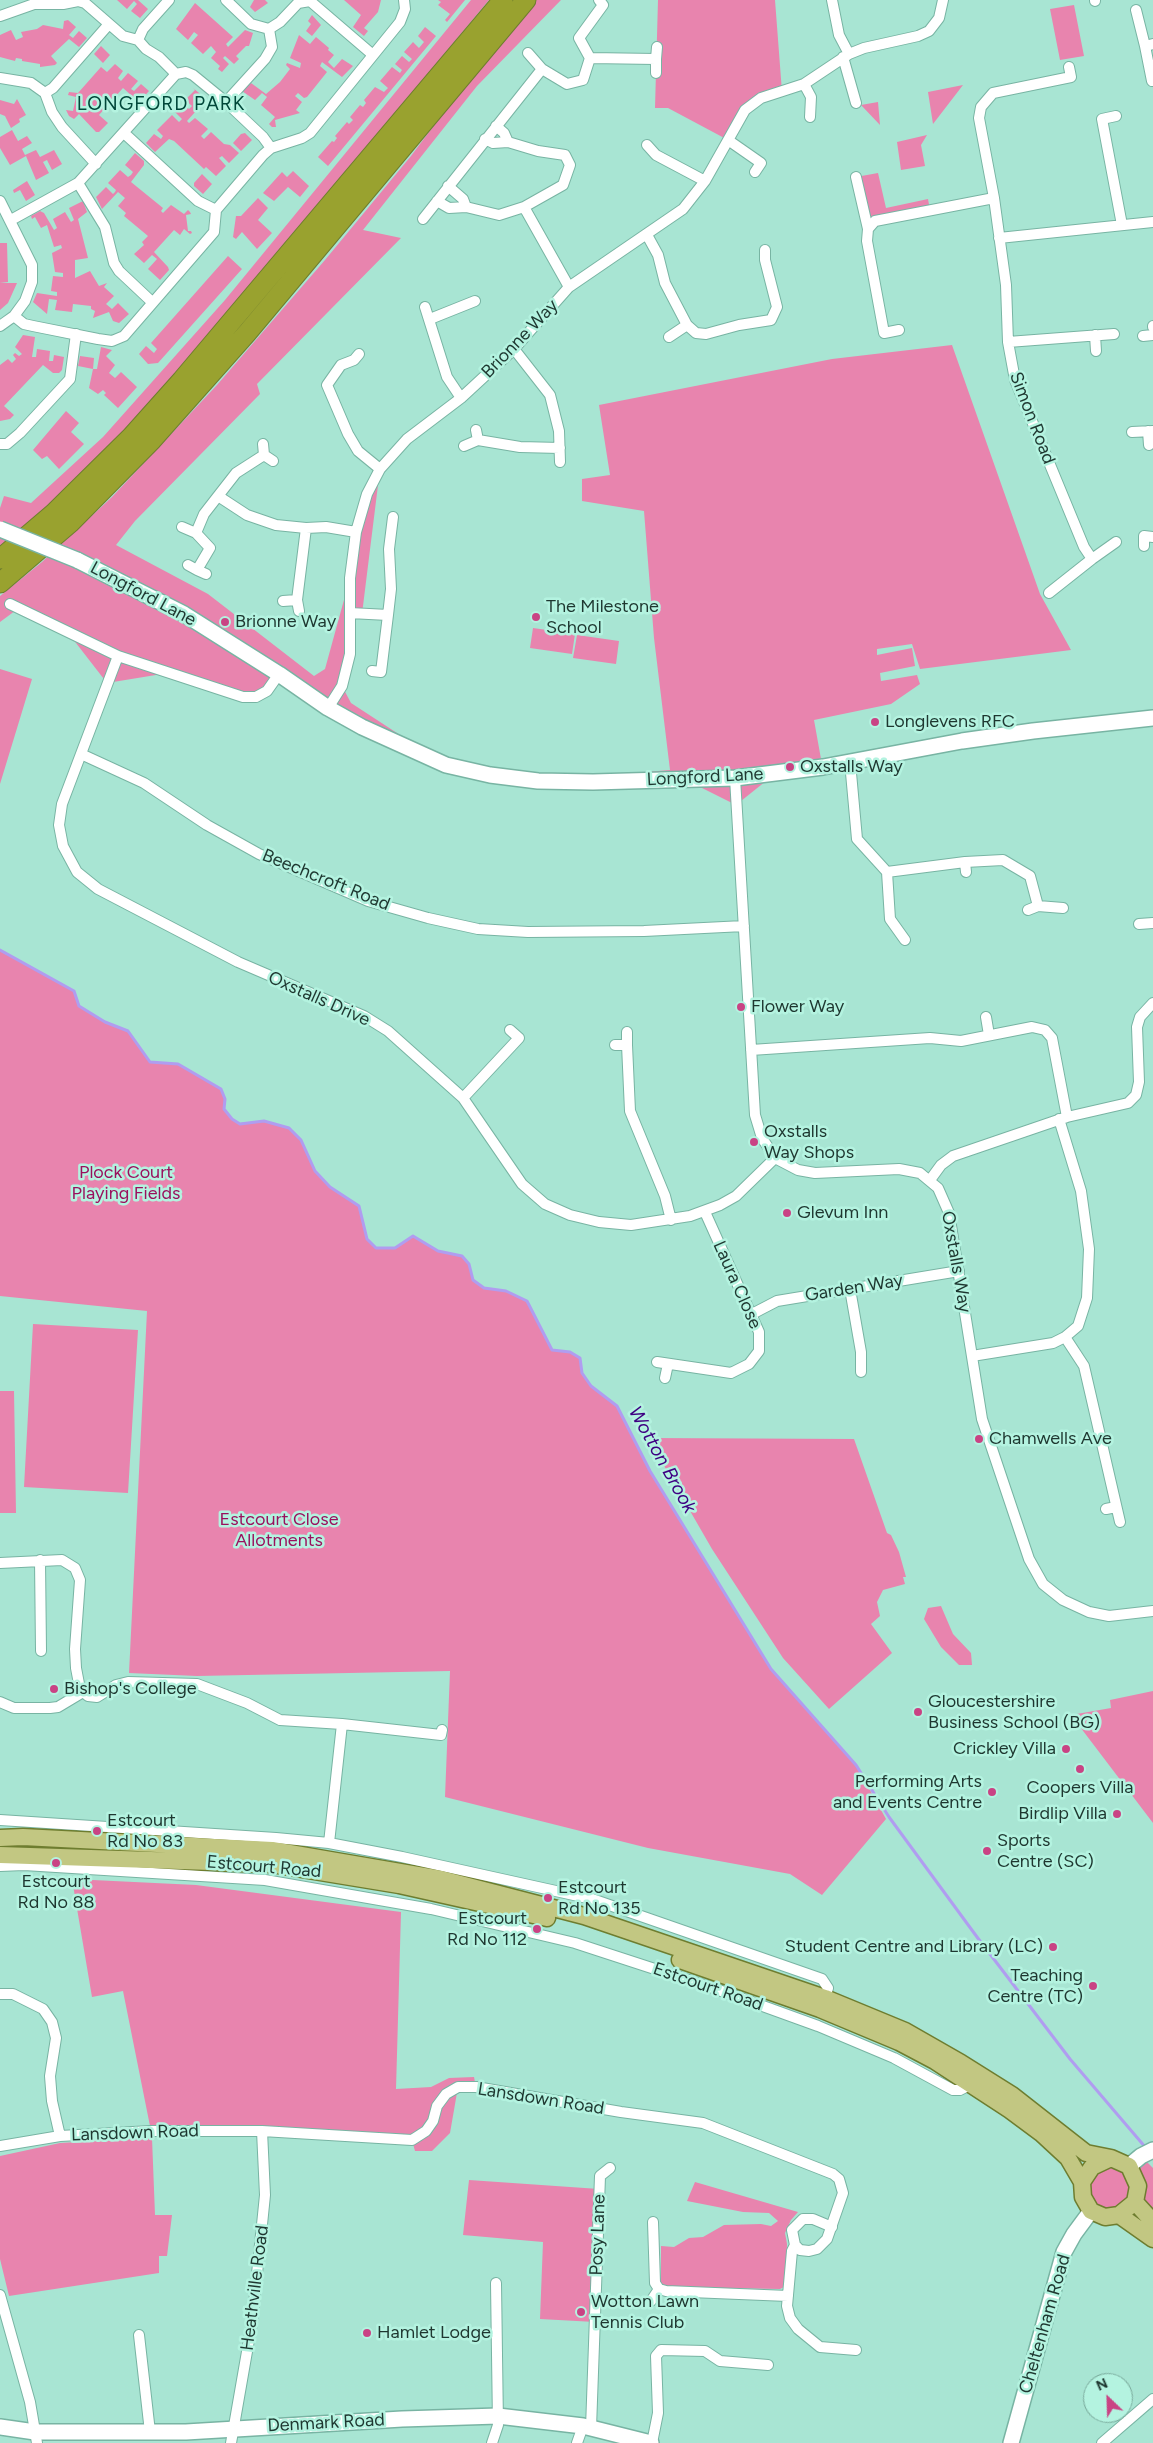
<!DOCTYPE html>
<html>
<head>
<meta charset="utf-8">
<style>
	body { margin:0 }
	#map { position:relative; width:1153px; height:2443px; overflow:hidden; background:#a8e5d3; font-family:Figtree,sans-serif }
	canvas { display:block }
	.north { position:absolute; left:1083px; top:2373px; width:50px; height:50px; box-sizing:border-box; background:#b4f3e0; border:1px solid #78a89a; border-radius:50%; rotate:336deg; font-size:14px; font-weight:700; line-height:20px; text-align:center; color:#1e3730 }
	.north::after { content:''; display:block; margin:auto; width:18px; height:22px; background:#c94384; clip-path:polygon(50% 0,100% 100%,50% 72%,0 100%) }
</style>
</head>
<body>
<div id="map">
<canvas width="1153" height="2443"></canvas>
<div class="north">N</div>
</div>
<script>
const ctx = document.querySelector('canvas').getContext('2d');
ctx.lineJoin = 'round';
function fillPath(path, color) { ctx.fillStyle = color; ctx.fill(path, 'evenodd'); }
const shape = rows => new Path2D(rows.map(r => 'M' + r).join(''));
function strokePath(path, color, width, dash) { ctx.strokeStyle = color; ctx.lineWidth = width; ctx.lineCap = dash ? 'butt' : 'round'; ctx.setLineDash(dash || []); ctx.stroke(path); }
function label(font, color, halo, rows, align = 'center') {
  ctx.font = font + ' Figtree,sans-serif'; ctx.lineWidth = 5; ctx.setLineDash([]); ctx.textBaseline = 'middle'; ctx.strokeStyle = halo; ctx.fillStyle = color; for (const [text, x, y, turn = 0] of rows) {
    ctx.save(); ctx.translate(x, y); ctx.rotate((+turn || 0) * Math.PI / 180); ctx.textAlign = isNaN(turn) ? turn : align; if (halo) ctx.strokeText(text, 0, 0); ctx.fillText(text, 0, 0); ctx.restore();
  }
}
fillPath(shape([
	[117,0,138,0,148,9,140,18,131,11,137,4,134,1,127,9],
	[254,0,265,0,268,3,255,12,250,7],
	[344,0,381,0,378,12,364,28,368,31,364,36,353,27,361,15],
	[438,0,465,0,447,22,445,20,450,14,438,5,441,2],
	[471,0,489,0,208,339,117,439,41,513,0,547,0,508,4,496,31,503,103,437,225,300],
	[536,0,561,0,477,86,363,230,401,238,257,384,260,394,135,521,116,545,208,594,314,676,325,669,350,578,356,532,380,469,362,614,351,613,342,686,351,703,446,765,279,674,256,697,168,673,107,683,69,634,19,608,0,622,0,596,42,562,112,497,217,385,325,260,411,156,447,108],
	[658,0,775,0,782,92,745,110,728,140,668,108,655,108],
	[195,3,233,37,226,44,228,47,245,30,253,33,249,46,246,46,236,56,239,59,234,64,225,56,223,58,229,64,222,72,218,69,220,66,211,58,216,52,211,46,203,54,191,43,198,35,194,32,188,40,176,29],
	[1074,5,1084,56,1060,60,1050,9],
	[312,15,321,25,312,36,306,31,311,24,308,21],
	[68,20,76,27,69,35,73,38,79,31,87,38,79,47,69,39,51,56,57,63,55,65,40,67,40,64,22,61,22,59,16,58,15,61,0,57,0,35,11,30,16,40,23,37,21,32,37,29,43,25,63,29,64,21],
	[425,27,436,36,328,166,318,157,332,141,334,142,337,138,335,136,347,122,349,124,353,120,350,117,360,105,363,107,366,103,364,100,375,87,384,92,388,88,380,81,392,67,400,73,402,70,395,64,402,56,409,62,412,59,404,52,413,42,419,48,424,42,418,36],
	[299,35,310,44,316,37,329,48,328,50,334,55,328,62,334,68,342,59,353,66,342,77,322,62,320,66,327,72,307,97,304,98,298,93,295,96,302,102,296,110,300,113,275,120,276,127,272,127,269,124,275,117,261,105,267,97,262,93,255,100,242,91,251,83,266,94,280,82,290,69,286,65,287,63,300,68,301,63,290,58],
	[101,46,110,55,103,63,94,54],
	[115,64,123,71,118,78,121,81,128,73,138,81,131,89,134,91,141,84,149,91,139,102,123,88,99,115,108,123,99,132,96,132,79,114,74,119,69,116,66,110,73,111,76,97,68,95,69,92,78,93,101,67,107,72],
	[963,85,933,124,928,92],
	[193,88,204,97,205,101,187,121,189,123,195,118,208,129,201,136,204,139,211,132,224,144,230,145,239,153,229,163,222,156,219,158,226,166,216,176,206,167,204,169,174,141,169,139,155,152,146,143,154,134,161,139,163,136,157,130,172,115,179,122,182,119,175,112,183,104,189,109,192,106,185,100,195,90],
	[17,99,26,115,19,119,20,122,11,128,5,116,0,114,0,100,14,104],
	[878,102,880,125,861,105],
	[12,130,18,141,27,136,32,143,22,149,25,155,36,150,40,157,54,150,62,164,52,170,47,160,43,162,49,173,36,180,26,156,10,165,0,148,0,137],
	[245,133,252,140,241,151,233,143,241,134],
	[927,135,921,145,925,166,901,170,897,142],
	[135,153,144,161,144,165,131,182,163,208,161,211,163,213,171,205,184,214,188,210,190,212,191,214,186,215,188,231,191,231,192,233,190,234,184,229,180,235,174,230,154,252,168,267,169,270,160,280,148,269,157,259,152,255,144,263,134,254,144,245,142,242,148,236,124,216,126,213,118,206,125,198,118,192,102,209,96,197,106,187,113,194,115,192,116,190,108,183,120,170,128,177,131,175,133,172,125,165],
	[293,171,309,186,300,197,288,187,274,201,263,193,282,172,287,177],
	[878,173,886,208,928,199,930,210,875,221,868,229,856,177],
	[202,174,212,184,203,194,194,186,194,183],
	[27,181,35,195,26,201,20,190,14,193,13,190],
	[258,198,268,208,258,220,272,233,257,249,242,232,236,239,233,237,236,216,241,216],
	[83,201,87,212,78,219,88,258,75,260,75,278,90,271,99,286,107,283,104,287,114,296,106,304,112,309,118,303,129,314,119,323,113,321,109,312,93,318,95,311,91,309,91,306,73,304,72,312,55,310,57,300,49,299,47,314,33,302,37,293,57,296,57,292,51,291,53,276,63,277,63,273,55,272,52,253,62,248,61,245,54,247,47,225,41,228,35,217,32,219,31,216,40,211,44,213,54,230,57,228,53,219,65,212,71,222,74,220,69,208],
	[0,243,7,243,8,282,0,283],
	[228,256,242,269,158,363,148,364,139,354,146,346,154,353,157,349,151,343],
	[0,283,17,283,8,303,0,310],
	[23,335,35,337,32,357,36,357,37,349,50,351,49,361,53,361,54,355,64,357,62,370,59,373,53,373,43,365,4,406,14,415,10,419,0,421,0,365,8,359,12,363,16,359,13,355,15,353,19,356,22,354,15,347],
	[952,345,1040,594,1071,650,920,669,912,644,877,649,877,655,912,648,915,666,880,673,881,681,917,675,920,684,891,704,814,720,821,759,830,758,850,762,776,773,736,805,686,780,538,781,670,770,654,638,644,511,582,501,582,479,610,475,599,405,832,359],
	[101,347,112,350,106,356,115,365,109,373,115,378,121,372,137,387,118,408,104,395,106,393,103,390,98,394,89,388,93,369,78,366,80,356,94,358,93,369,97,369],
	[66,411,79,423,71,432,84,444,59,469,47,456,42,459,33,450],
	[533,628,575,634,572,654,530,648],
	[577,635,619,641,616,664,573,658],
	[0,669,32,679,0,784],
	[0,950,74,991,79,1006,105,1022,128,1031,150,1062,178,1064,221,1089,225,1099,224,1109,232,1119,240,1123,264,1121,289,1128,301,1140,315,1171,330,1187,359,1206,367,1239,376,1248,395,1248,413,1236,438,1251,462,1256,469,1264,473,1280,484,1288,506,1291,527,1301,552,1350,570,1352,580,1358,582,1373,591,1386,617,1406,650,1472,771,1669,856,1765,886,1819,822,1895,790,1874,648,1848,445,1797,450,1671,197,1676,129,1673,147,1311,0,1296],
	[33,1324,138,1330,128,1493,24,1487],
	[0,1391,14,1391,16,1513,0,1513],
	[648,1438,854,1439,887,1533,891,1535,899,1552,906,1577,903,1577,905,1584,883,1590,877,1602,880,1616,871,1624,892,1653,829,1709,783,1658,712,1549],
	[941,1606,953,1634,971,1653,972,1665,959,1665,941,1647,924,1619,928,1608],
	[1153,1691,1153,1823,1071,1715,1111,1708,1110,1700],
	[72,1879,196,1885,401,1912,396,2089,431,2087,449,2078,474,2077,476,2087,458,2087,450,2133,432,2151,415,2151,412,2140,151,2131,123,1991,92,1997],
	[152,2138,155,2215,172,2215,167,2256,159,2256,159,2273,9,2296,0,2259,0,2156,60,2143],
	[1141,2156,1153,2168,1153,2222,1135,2202,1105,2217,1083,2197,1092,2167],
	[469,2180,599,2189,595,2322,540,2319,543,2242,463,2235],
	[695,2182,798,2212,791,2220,785,2233,787,2244,786,2279,784,2287,780,2289,667,2287,661,2283,661,2246,674,2247,689,2238,703,2237,724,2225,761,2224,771,2226,778,2221,769,2213,743,2212,687,2201]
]), '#e884ae');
strokePath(shape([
	[0,950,74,991,79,1006,105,1022,128,1031,150,1062,178,1064,221,1089,225,1099,224,1109,232,1119,240,1124,264,1121,289,1128,301,1140,315,1171,330,1187,359,1206,367,1239,376,1248,395,1248,413,1236,438,1251,462,1256,469,1264,473,1280,484,1288,506,1291,527,1301,552,1350,570,1352,580,1358,582,1373,591,1386,617,1406,650,1471,771,1669,856,1765,889,1817,977,1937,1070,2059,1146,2148]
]), '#b09df0', 3);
const street = shape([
	[226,0,251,24,269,29,280,22,298,3,310,1,373,55],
	[832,0,839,35,849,54],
	[1095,0,1095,1],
	[1136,10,1145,46],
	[0,16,34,4,63,4,78,1,85,3,123,36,138,40,146,49,159,57,176,74],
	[138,40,143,29,169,0],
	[843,57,856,103],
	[590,58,656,59,657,47],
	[542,69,567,84,583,80,590,58,579,38,603,5,599,0],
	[656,73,656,59],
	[176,74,186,72,193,75,226,102,263,137,271,148],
	[0,78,31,83,45,93,52,112,62,127,96,164],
	[1152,81,1145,46,1153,44],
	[804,84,811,97,810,117],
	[45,93,53,88,109,24],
	[226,102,265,59,272,47,269,29],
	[1116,116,1102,119,1122,225],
	[124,133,198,201,216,210],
	[485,139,493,143,508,142,504,133,496,126],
	[728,140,761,163,755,172],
	[508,142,538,151,565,155,570,165,563,185,524,207],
	[647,145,656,155,705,181],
	[856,177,868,229,875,221,994,198],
	[78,183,105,227,114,263,119,271,152,302],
	[0,201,32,265,32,282,25,301,14,316,0,326],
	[437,201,449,208,466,207,463,199,448,186],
	[466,207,499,215,524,207,569,287],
	[423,219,542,69,528,53],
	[11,220,78,183,176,74],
	[868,229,867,241,884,333,899,330],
	[647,235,658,255,665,283,687,325,696,333,706,334,739,325,771,320,777,307,765,260,765,250],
	[999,238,1153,222],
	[425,307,447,377,461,398],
	[14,316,24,324,33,326,98,339,112,341,124,336,214,232,216,210,263,155,271,148,302,138,310,133,400,22,405,9,404,0],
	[430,319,475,301],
	[1153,326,1153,327],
	[1095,335,1096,351],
	[1143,336,1153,335],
	[669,337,687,325],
	[1008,342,1114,334],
	[514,349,550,395,559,431,560,462],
	[359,354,354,360,341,365,327,385,348,434,358,451,380,469],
	[1148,431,1149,445],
	[1132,432,1153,431],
	[478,440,520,447,560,448],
	[0,444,7,444,20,433,70,379,76,334],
	[263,444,264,455,236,473,218,496,247,515,276,525,306,528,326,527,356,532],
	[464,446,478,440,476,430],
	[264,455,273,461],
	[182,527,196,533],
	[1144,546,1144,536,1153,537],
	[1092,559,1116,542],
	[188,565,197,570],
	[206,574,197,570,210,548,196,533,204,514,218,496],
	[1049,593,1092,559,1084,547,1015,380,1008,342,1006,285,994,198,979,118,981,107,993,93,1071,77,1069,67],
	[283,601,297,600],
	[10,604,118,656,243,697,256,697,267,691,279,674],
	[299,611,297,600,306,528],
	[350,613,388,615,391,589,389,549,393,517],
	[118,656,62,804,59,825,63,846,77,872,98,889,238,962,364,1016,388,1031,463,1098,522,1184,545,1204,570,1215,599,1222,631,1225,690,1216,720,1205,736,1196,775,1158],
	[372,671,381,672,388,615],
	[328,708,342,686,350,654,350,578,356,532,367,494,380,469,407,439,461,398,514,349,569,287,683,209,705,181,745,110,761,98,804,84,849,54,864,48,918,36,929,31,939,18,943,0],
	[81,754,144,783,207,825,259,854,368,901,428,918,478,929,528,932,644,931,744,926],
	[850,762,857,839,887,872,890,919,905,940],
	[735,778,755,1115,762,1138,775,1158,798,1170,815,1173,899,1169,920,1173,938,1188,949,1213,982,1419,1029,1559,1043,1584,1063,1600,1089,1612,1109,1616,1153,1611],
	[965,862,1003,860,1030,876,1038,906,1063,908],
	[887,872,965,862,966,872],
	[1028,910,1038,906],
	[1139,924,1153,923],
	[986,1017,989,1035],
	[615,1045,627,1045,627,1032],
	[627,1045,630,1111,665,1196,671,1220],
	[751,1050,930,1038,961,1041,1032,1027,1045,1030,1052,1038,1067,1117],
	[463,1098,519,1038,510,1030],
	[930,1180,941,1165,953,1156,1067,1117,1128,1103,1136,1095,1139,1082,1137,1027,1140,1017,1153,1003],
	[850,1289,861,1352,861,1372],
	[752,1314,777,1301,959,1271],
	[1065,1337,1084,1366,1120,1522],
	[972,1356,1053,1343,1065,1337,1078,1326,1087,1298,1089,1249,1081,1191,1059,1119],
	[657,1362,731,1373,749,1364,759,1351,759,1332,705,1212],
	[665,1378,668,1364],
	[1106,1509,1116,1507],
	[40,1560,41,1651],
	[0,1563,62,1560,75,1568,80,1580,75,1649,76,1668,80,1689,88,1696,97,1697,116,1685,128,1682,197,1684,247,1703,280,1720,342,1724,441,1735,442,1730],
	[0,1702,14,1708,50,1708,58,1707,83,1692],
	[0,1820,276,1838,329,1843,402,1857,592,1899,822,1979,828,1988,825,1998],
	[329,1843,342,1724],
	[0,1866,24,1865,265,1880,431,1909,575,1943,713,1988,818,2026,894,2058,953,2090,960,2090,972,2084],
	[0,1994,13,1994,43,2009,52,2022,56,2038,50,2076,52,2101,60,2136],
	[0,2146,60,2136,151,2131,262,2131,412,2140,426,2131,433,2121,437,2106,446,2094,458,2087,476,2087,621,2112,703,2123,833,2174,839,2179,843,2193,827,2239,817,2249,809,2251,800,2250,795,2245],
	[653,2222,655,2283,659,2289,666,2291,788,2296],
	[832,2227,813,2219,803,2219,792,2230,795,2245,792,2251,787,2306,790,2318,798,2329,820,2347,856,2350],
	[0,2295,30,2402,37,2443],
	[651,2301,659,2289],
	[139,2335,150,2432],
	[591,2428,600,2176,610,2168],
	[231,2443,252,2323,265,2195,262,2131],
	[492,2443,498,2425,496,2283],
	[577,2443,583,2426],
	[652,2443,658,2413,656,2356,661,2350,705,2351,720,2361,768,2365],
	[1102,2443,1153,2399]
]);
const secondary = shape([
	[77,560,184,614,279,674,328,708,362,727,446,765,490,775,538,781,593,782,735,778,823,767,962,741,1033,731,1153,718],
	[1129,2166,1141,2156,1153,2150],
	[0,2427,35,2432,186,2432,402,2419,498,2416,583,2426,651,2443],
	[1011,2443,1064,2252,1074,2234,1091,2211]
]);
const primary = shape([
	[0,1838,23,1837,272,1850,441,1879,584,1916,825,1998,905,2031,961,2063,1012,2095,1086,2153,1111,2158,1129,2166,1138,2186,1135,2202,1119,2215,1105,2217,1091,2211,1083,2197,1082,2182,1092,2167,1111,2158],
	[0,1855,271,1864,399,1885,547,1918],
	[680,1960,820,2009,899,2042,935,2061,1010,2110,1041,2133,1068,2158,1082,2182],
	[1135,2202,1153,2222],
	[1119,2215,1153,2239]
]);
const highway = shape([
	[0,559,54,513,131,437,182,380,503,0],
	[0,583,70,523,152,440,247,333,526,0]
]);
strokePath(street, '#78b4a3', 12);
strokePath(secondary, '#78b4a3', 18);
strokePath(primary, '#6e7d2f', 19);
strokePath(highway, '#6e7d2f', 21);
strokePath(street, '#fff', 10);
strokePath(secondary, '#fff', 15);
strokePath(primary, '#c2c782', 16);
strokePath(highway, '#99a22f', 19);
const secondaryBridge = shape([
	[0,529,77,560]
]);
strokePath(secondaryBridge, '#78b4a3', 18, []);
strokePath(secondaryBridge, '#fff', 15);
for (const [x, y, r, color] of [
	[536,617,5,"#c94384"],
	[225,622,5,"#c94384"],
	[875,722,5,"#c94384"],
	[790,767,5,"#c94384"],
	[741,1007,5,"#c94384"],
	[754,1142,5,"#c94384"],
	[787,1213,5,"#c94384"],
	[979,1439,5,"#c94384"],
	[54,1689,5,"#c94384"],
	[918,1712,5,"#c94384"],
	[1066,1749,5,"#c94384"],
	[1080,1769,5,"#c94384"],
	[992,1792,5,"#c94384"],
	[1117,1814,5,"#c94384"],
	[97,1831,5,"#c94384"],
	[987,1851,5,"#c94384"],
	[56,1863,5,"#c94384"],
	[548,1898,5,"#c94384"],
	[537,1929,5,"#c94384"],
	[1053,1947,5,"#c94384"],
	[1093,1986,5,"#c94384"],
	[581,2312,5,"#c94384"],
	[367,2333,5,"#c94384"]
]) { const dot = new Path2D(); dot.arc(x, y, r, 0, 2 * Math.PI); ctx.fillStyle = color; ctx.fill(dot); strokePath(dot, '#b4f3e0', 2); }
label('18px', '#1e3730', '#b4f3e0', [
	["Brionne Way",520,339,-46],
	["Simon Road",1032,418,69],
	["Longford Lane",143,594,28],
	["Longford Lane",705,777,-3],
	["Beechcroft Road",326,880,22],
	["Oxstalls Drive",319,999,24],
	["Oxstalls Way",956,1262,80],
	["Laura Close",737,1285,66],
	["Garden Way",854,1288,-9],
	["Estcourt Road",264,1867,5],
	["Estcourt Road",708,1987,19],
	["Lansdown Road",541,2099,9],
	["Lansdown Road",135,2133,-2],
	["Posy Lane",598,2235,-88],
	["Heathville Road",255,2288,-83],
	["Cheltenham Road",1045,2324,-74],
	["Denmark Road",326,2423,-3]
]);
label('18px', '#1e3730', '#b4f3e0', [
	["The Milestone",546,607],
	["School",546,628],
	["Brionne Way",235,622],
	["Longlevens RFC",885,722],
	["Oxstalls Way",800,767],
	["Flower Way",751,1007],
	["Oxstalls",764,1132],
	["Way Shops",764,1153],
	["Glevum Inn",797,1213],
	["Chamwells Ave",989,1439],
	["Bishop's College",64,1689],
	["Gloucestershire",928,1702],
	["Business School (BG)",928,1723],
	["Crickley Villa",1056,1749,"right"],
	["Performing Arts",982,1782,"right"],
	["and Events Centre",982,1803,"right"],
	["Coopers Villa",1080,1788,"center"],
	["Birdlip Villa",1107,1814,"right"],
	["Estcourt",107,1821],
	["Rd No 83",107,1842],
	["Sports",997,1841],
	["Centre (SC)",997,1862],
	["Estcourt",56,1882,"center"],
	["Rd No 88",56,1903,"center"],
	["Estcourt",558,1888],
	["Rd No 135",558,1909],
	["Estcourt",527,1919,"right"],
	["Rd No 112",527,1940,"right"],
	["Student Centre and Library (LC)",1043,1947,"right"],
	["Teaching",1083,1976,"right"],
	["Centre (TC)",1083,1997,"right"],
	["Wotton Lawn",591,2302],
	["Tennis Club",591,2323],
	["Hamlet Lodge",377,2333]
], 'left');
label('18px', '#9a105d', '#b4f3e0', [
	["Plock Court",126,1173],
	["Playing Fields",126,1194],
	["Estcourt Close",279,1520],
	["Allotments",279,1541]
]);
ctx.letterSpacing = '1px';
label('19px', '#004739', '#b4f3e0', [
	["LONGFORD PARK",161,104]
]);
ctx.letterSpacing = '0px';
label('italic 19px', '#3e0082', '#b4f3e0', [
	["Wotton Brook",662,1460,61]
]);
</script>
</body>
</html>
